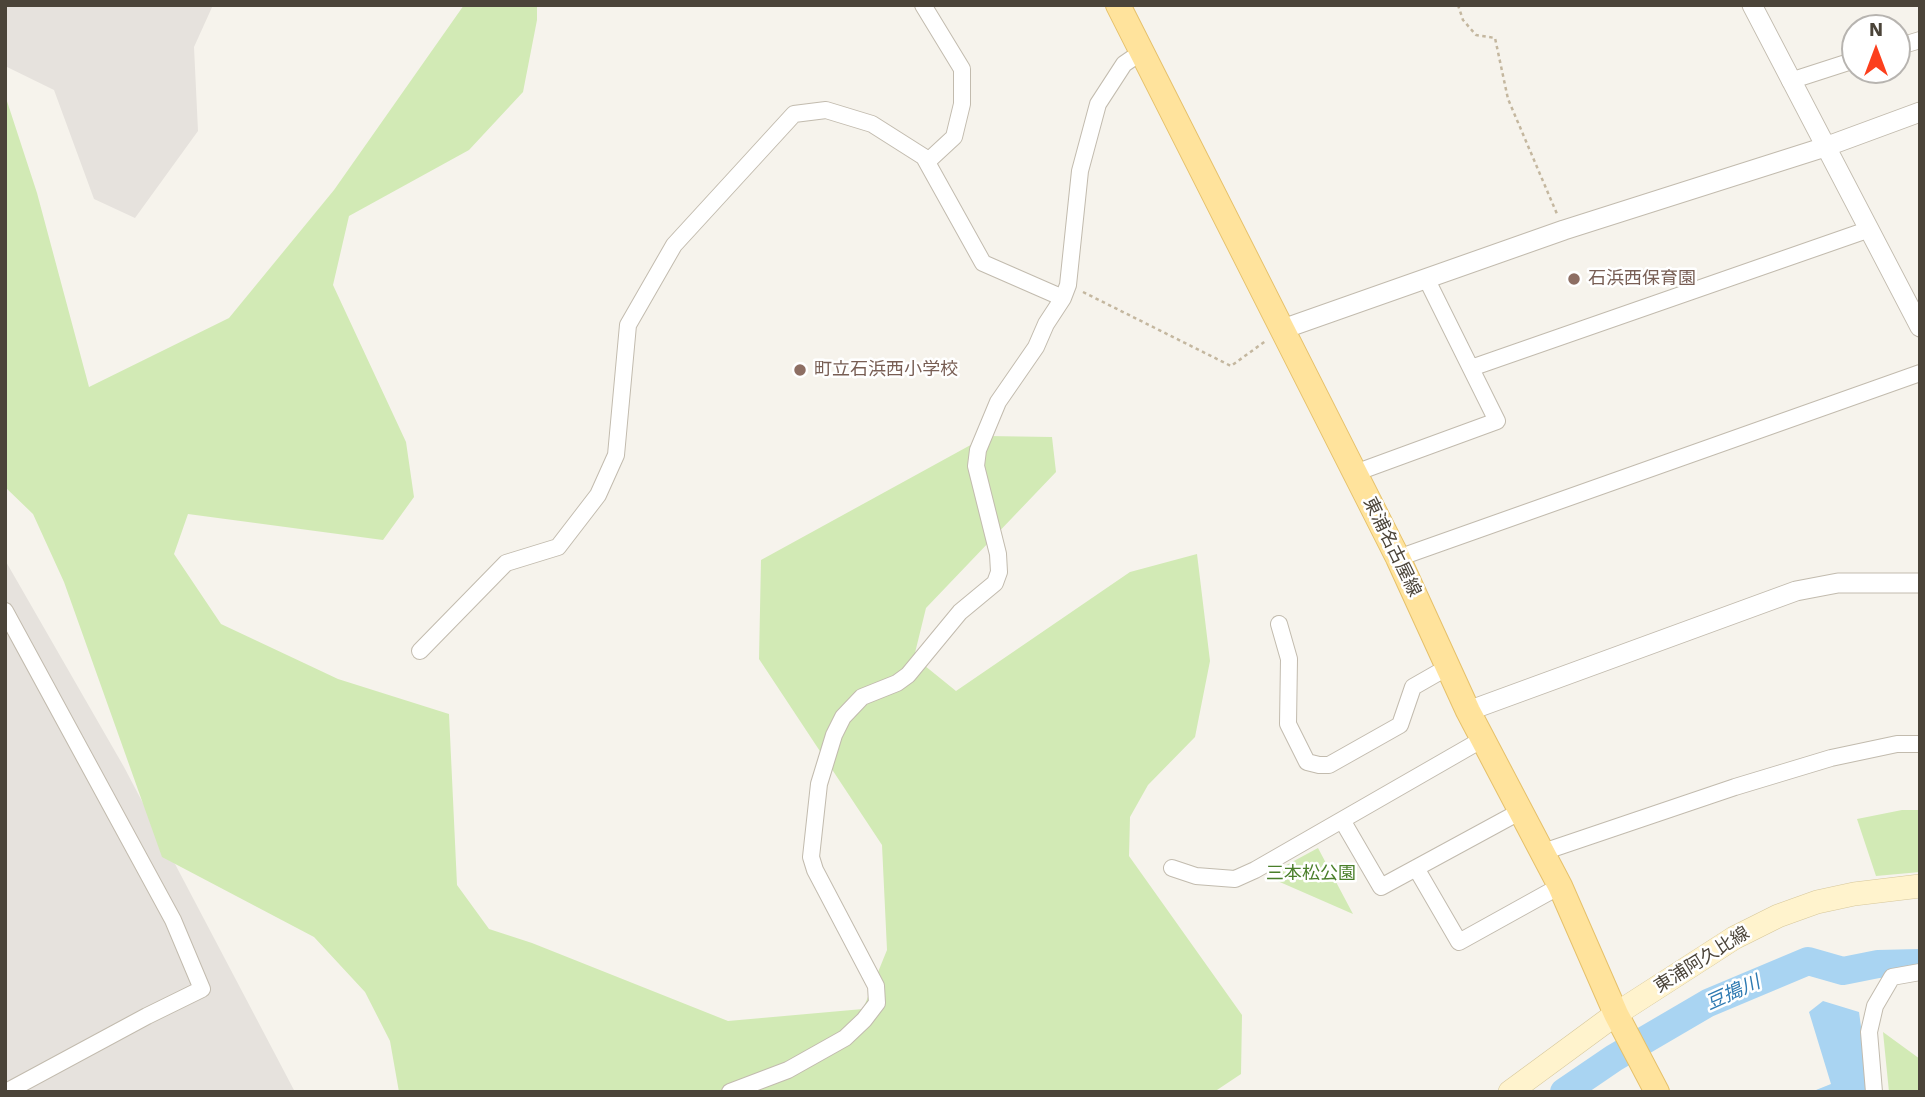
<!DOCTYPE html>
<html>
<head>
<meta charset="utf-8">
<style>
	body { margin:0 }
	#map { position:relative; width:1925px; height:1097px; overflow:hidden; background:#f6f3ec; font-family:"Work Sans",sans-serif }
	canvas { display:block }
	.frame { position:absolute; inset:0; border:7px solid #4b4439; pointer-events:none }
	.north { position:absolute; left:1841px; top:14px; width:70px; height:70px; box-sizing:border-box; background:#fff; border:2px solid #b7b4b0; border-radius:50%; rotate:0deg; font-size:19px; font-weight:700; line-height:28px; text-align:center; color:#4b4439 }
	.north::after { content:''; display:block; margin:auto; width:24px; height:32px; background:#fc3f1d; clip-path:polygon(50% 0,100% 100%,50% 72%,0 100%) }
</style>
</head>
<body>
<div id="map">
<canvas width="1925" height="1097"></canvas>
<div class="frame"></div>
<div class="north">N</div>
</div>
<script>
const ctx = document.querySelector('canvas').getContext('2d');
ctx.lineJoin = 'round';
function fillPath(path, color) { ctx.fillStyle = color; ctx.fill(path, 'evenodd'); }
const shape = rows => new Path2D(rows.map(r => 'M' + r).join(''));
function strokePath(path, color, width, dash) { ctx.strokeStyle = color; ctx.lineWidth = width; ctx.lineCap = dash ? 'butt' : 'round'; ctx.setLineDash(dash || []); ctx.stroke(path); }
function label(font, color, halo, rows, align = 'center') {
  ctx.font = font + ' "Work Sans","Noto Sans JP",sans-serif'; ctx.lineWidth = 5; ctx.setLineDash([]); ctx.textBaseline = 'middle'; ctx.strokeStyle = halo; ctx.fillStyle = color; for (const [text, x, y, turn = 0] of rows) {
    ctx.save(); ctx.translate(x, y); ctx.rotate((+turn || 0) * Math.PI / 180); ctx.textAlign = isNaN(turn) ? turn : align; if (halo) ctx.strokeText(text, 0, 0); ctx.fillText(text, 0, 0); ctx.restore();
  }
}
fillPath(shape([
	[5,5,213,5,194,47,198,131,135,218,94,199,54,90,5,66],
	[5,560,124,767,295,1092,5,1092]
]), '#e6e2dd');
fillPath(shape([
	[464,5,537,5,537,20,523,92,469,150,349,216,333,285,406,442,414,497,383,540,188,514,174,554,221,624,338,679,449,714,457,885,489,929,532,943,728,1021,863,1009,887,950,882,845,759,659,761,560,987,436,1052,437,1056,472,926,608,914,657,956,691,1130,572,1197,554,1210,661,1195,737,1148,785,1130,817,1129,856,1242,1015,1241,1074,1214,1092,399,1092,390,1041,365,992,314,937,162,857,64,582,33,514,5,487,5,95,37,193,89,387,229,318,334,190],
	[1902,810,1920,810,1920,872,1876,876,1857,819],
	[1318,848,1353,914,1266,876],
	[1883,1032,1920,1059,1920,1092,1889,1092]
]), '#d2eab5');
fillPath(shape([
	[1823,1001,1859,1012,1870,1092,1818,1092,1816,1090,1831,1084,1809,1012]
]), '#a9d4f2');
strokePath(shape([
	[1564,1092,1614,1058,1708,1003,1808,961,1843,971,1878,964,1920,963]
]), '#a9d4f2', 28);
const minor = shape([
	[923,5,962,69,962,104,954,137,927,162],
	[1897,47,1920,40],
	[1790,81,1855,60],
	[1471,368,1870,229],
	[1355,473,1497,421,1426,278],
	[1398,558,1920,373],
	[5,611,173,920,202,989,147,1016,6,1092],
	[1279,624,1289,659,1288,724,1307,762,1319,765,1329,765,1400,725,1413,687,1448,667],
	[420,651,506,563,558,547,598,495,616,455,628,325,674,245,794,114,826,110,872,124,924,157,983,263,1063,298],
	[1483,739,1342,820,1381,887,1521,811],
	[1543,852,1735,787,1831,758,1897,744,1920,744],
	[1172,868,1196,876,1235,879,1255,870,1342,820],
	[1416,868,1459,942,1560,886],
	[730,1092,788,1070,845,1038,864,1020,877,1003,876,986,815,870,811,857,819,784,834,735,843,717,862,697,897,683,908,675,960,612,995,583,999,572,998,554,976,466,978,450,998,402,1036,347,1046,324,1063,298,1068,285,1080,171,1098,104,1124,64,1140,53],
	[1874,1092,1869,1032,1875,1006,1892,977,1920,972]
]);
const tertiary = shape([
	[1752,5,1920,327],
	[1283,329,1564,230,1825,147,1920,112],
	[1468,711,1796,591,1838,583,1920,583]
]);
const secondary = shape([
	[1510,1092,1616,1014,1734,938,1778,916,1817,902,1854,894,1920,886]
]);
const primary = shape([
	[1118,5,1398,558,1468,711,1560,886,1616,1014,1657,1092]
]);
strokePath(minor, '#c2bbae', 18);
strokePath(tertiary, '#c2bbae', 21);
strokePath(secondary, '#d6c79b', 24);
strokePath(primary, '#e6c16a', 26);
strokePath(shape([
	[1458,5,1463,20,1476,35,1495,38,1508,99,1557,214],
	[1083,292,1231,366,1267,340]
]), '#c4b79f', 2.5, [3.5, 3.5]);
strokePath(minor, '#fff', 16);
strokePath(tertiary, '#fff', 19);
strokePath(secondary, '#fff3cd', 23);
strokePath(primary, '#ffe39c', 24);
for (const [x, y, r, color] of [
	[1574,279,7,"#8d6e63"],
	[800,370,7,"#8d6e63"]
]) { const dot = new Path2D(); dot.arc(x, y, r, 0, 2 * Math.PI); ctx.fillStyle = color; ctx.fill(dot); strokePath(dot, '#fff', 2.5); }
label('18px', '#785e54', '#fff', [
	["石浜西保育園",1588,279],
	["町立石浜西小学校",814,370]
], 'left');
label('18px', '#4b4439', '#fff', [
	["東浦名古屋線",1392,547,64],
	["東浦阿久比線",1702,960,-32]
]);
label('18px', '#4a7f2a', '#fff', [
	["三本松公園",1311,874]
]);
label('italic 19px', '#2e7ab2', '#fff', [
	["豆搗川",1733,993,-24]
]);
</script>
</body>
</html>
